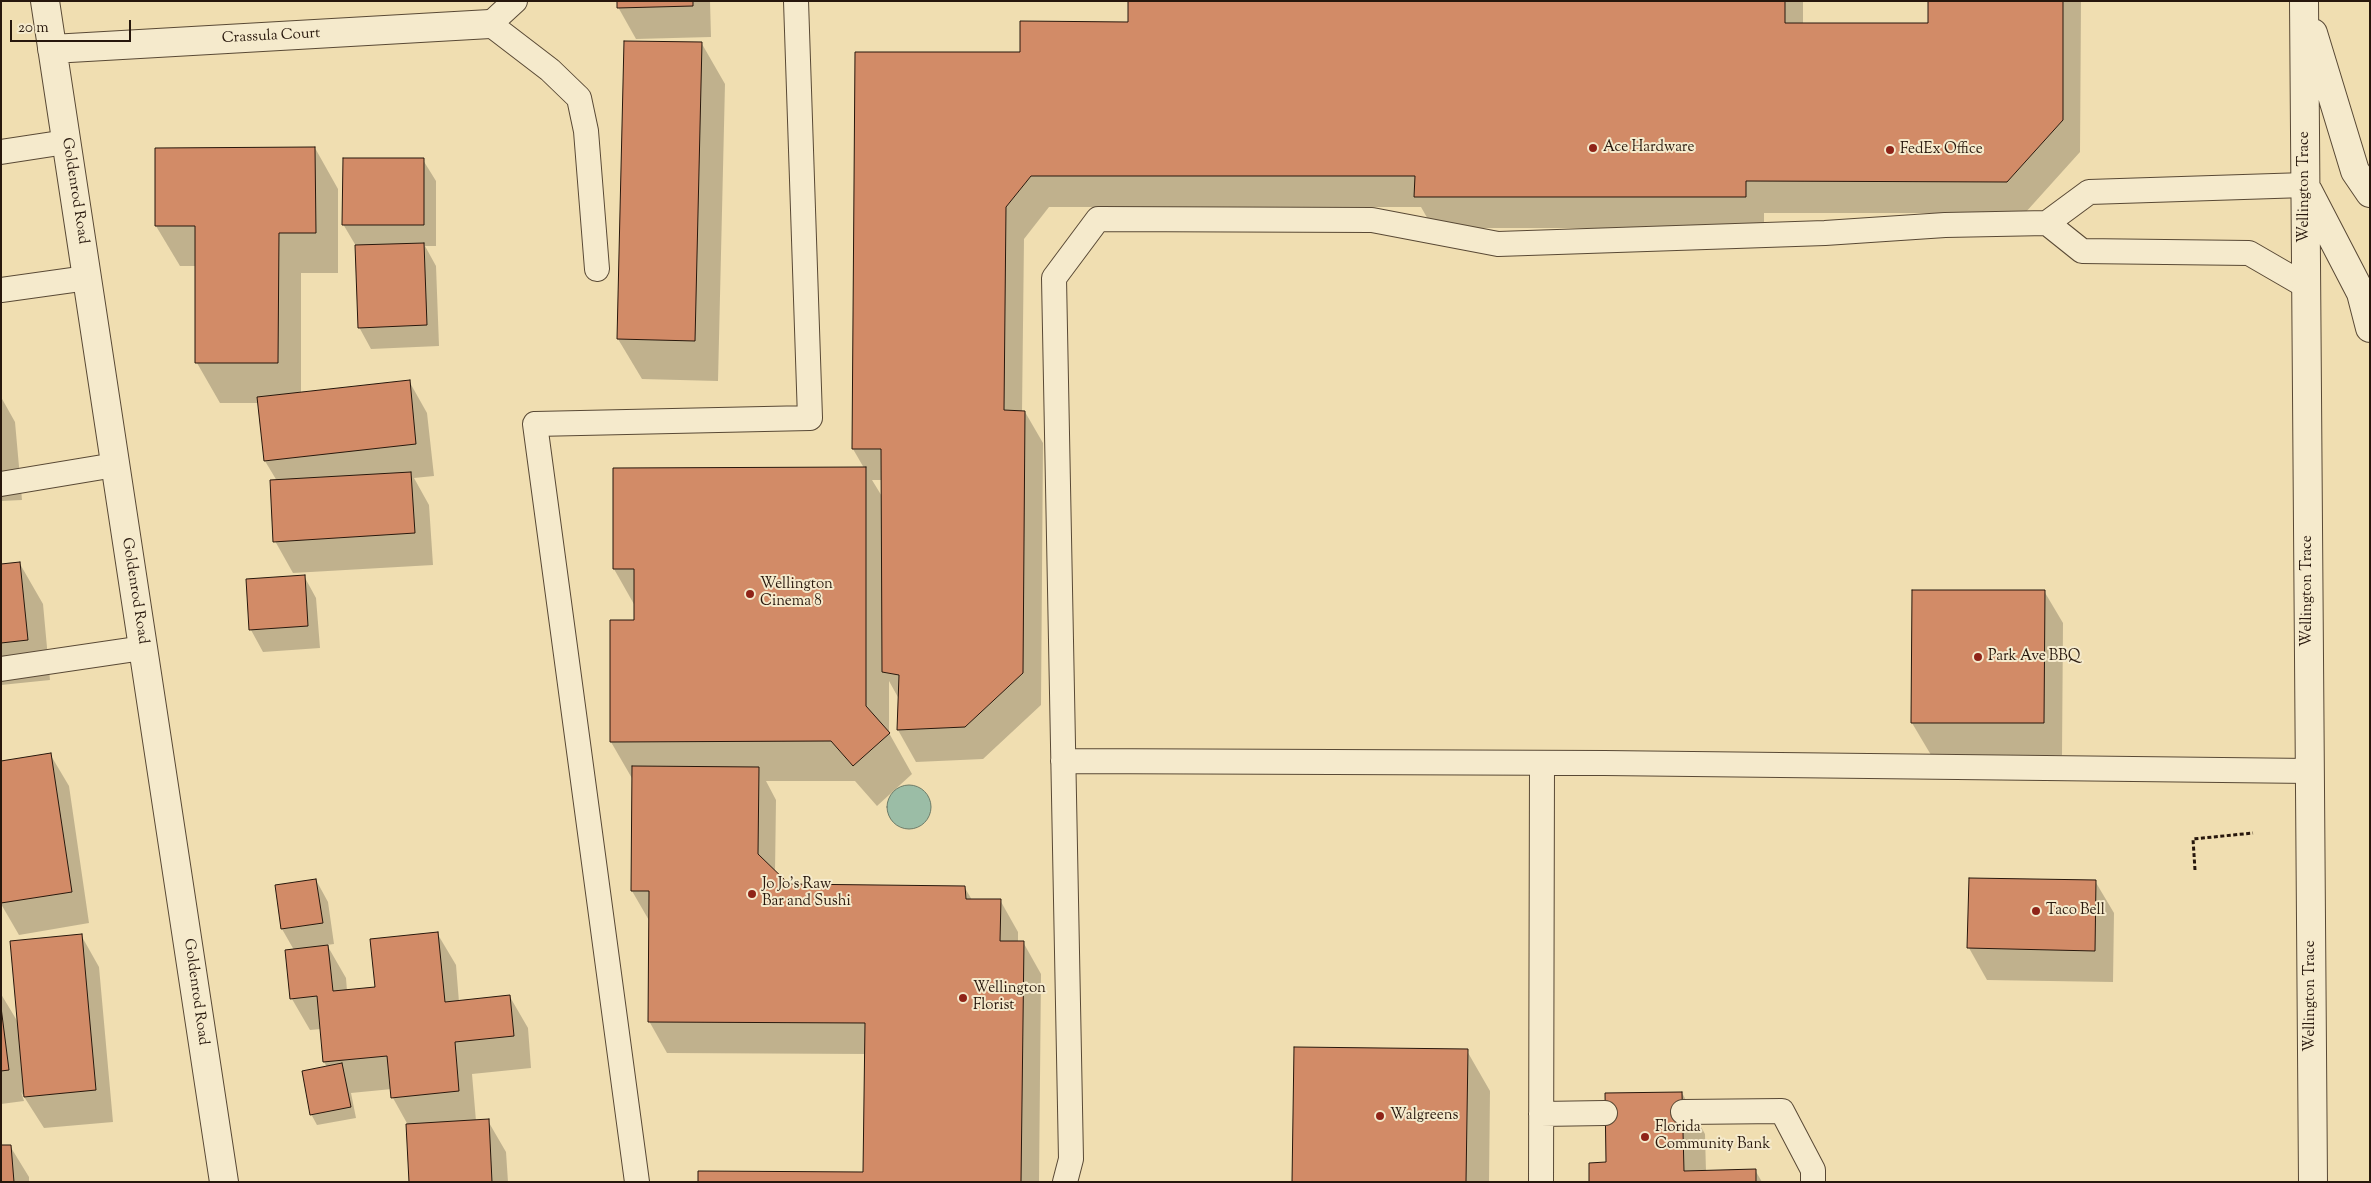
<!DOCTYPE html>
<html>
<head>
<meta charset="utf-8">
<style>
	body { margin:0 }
	#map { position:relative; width:2371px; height:1183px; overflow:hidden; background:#f0deb1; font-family:"Sorts Mill Goudy",serif }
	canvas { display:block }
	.frame { position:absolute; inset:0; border:2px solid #27170c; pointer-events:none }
	.scale { position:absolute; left:10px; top:20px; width:121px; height:22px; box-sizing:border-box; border:2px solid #27170c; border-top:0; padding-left:6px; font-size:15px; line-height:18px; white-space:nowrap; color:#27170c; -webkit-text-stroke:4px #f5eacc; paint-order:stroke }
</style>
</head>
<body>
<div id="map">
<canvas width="2371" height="1183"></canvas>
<div class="frame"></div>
<div class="scale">20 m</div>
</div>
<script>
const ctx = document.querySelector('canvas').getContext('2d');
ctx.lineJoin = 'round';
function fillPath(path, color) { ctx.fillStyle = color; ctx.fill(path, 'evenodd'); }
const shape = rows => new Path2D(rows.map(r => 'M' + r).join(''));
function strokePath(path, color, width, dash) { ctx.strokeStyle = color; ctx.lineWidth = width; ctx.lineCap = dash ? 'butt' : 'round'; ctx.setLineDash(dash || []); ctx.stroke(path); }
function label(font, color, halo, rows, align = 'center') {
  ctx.font = font + ' "Sorts Mill Goudy",serif'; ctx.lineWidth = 4; ctx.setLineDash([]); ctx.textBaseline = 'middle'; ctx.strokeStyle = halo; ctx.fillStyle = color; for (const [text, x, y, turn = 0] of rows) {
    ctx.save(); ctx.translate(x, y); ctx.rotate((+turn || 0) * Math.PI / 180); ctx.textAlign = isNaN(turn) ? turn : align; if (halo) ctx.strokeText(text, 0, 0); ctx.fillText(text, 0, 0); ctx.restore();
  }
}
const water = shape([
	'887 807a22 22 0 1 1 44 0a22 22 0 1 1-44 0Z'
]);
fillPath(water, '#9bbda6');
strokePath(water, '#6d7b68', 1);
fillPath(shape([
	[618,1,710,1,711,37,636,39,618,7],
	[1129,1,1803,1,1803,24,1929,24,1929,1,2081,1,2080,152,2025,213,1764,213,1764,228,1433,228,1421,207,1049,207,1024,239,1022,412,1025,412,1043,443,1041,705,983,759,916,762,898,730,899,699,889,681,889,733,912,774,877,806,855,781,766,781,776,800,775,873,789,885,965,888,972,900,1000,900,1018,932,1018,942,1023,942,1041,974,1039,1182,699,1182,865,1174,866,1054,667,1053,649,1021,650,922,632,891,633,780,611,742,635,621,635,606,614,569,864,468,853,449,1021,53,1129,23],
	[872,480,883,480,883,498],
	[702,44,725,84,718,381,642,379,618,339],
	[315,148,338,189,338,273,301,273,301,393,409,381,427,413,434,476,414,478,429,505,433,565,293,573,275,541,277,481,265,461,259,403,220,403,197,363,197,266,180,266,156,226],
	[423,160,436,181,436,246,425,246,436,266,439,346,371,349,359,327,356,246,343,224],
	[1,397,15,422,22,500,1,501],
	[20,564,43,604,50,680,1,685,1,566],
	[304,576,316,598,320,648,263,652,251,630,247,580],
	[2044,591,2063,623,2062,755,1931,755,1912,723],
	[50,754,69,786,89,923,19,935,1,904,1,762],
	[1970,879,2095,881,2114,913,2113,982,1987,980,1969,948],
	[316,880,328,902,334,944,327,945,346,978,347,991,376,989,437,933,456,965,459,1002,510,997,528,1028,531,1068,472,1074,476,1121,488,1121,506,1152,508,1182,411,1182,408,1125,393,1098,392,1089,351,1093,356,1118,317,1125,311,1114,327,1067,324,1062,321,1029,310,1030,292,999,294,950,282,929,276,886],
	[81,935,99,967,113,1122,44,1128,21,1092,24,1101,1,1104,1,994,19,1024],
	[1467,1051,1490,1091,1489,1182,1293,1182],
	[1682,1093,1705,1134,1706,1172,1755,1170,1762,1182,1590,1182],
	[10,1146,29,1177,29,1182,1,1182]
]), '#0003');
const building = shape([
	[617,1,693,1,693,6,617,8,617,1],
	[1128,1,1785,1,1785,23,1928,23,1928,1,2063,1,2063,120,2007,182,1746,181,1746,197,1414,197,1415,176,1031,176,1006,207,1004,410,1025,411,1023,673,965,727,897,730,899,675,882,672,881,449,852,449,855,52,1020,52,1020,21,1128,22,1128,1],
	[624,41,702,42,695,341,617,339,624,41],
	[315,147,316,233,279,233,278,363,195,363,195,226,155,226,155,148,315,147],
	[343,158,424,158,424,225,342,225,343,158],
	[424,243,427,325,358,328,355,245,424,243],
	[410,380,416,444,264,461,257,397,410,380],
	[866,467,866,706,890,733,853,766,831,741,610,742,610,620,634,620,634,569,613,569,613,468,866,467],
	[411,472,415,533,273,542,270,480,411,472],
	[20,562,28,640,1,643,1,564,20,562],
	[305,575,308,626,249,630,246,579,305,575],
	[1912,590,2045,590,2044,723,1911,723,1912,590],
	[51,753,72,892,1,903,1,761,51,753],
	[632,766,759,767,758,854,789,884,965,886,966,899,1001,899,1000,941,1024,941,1021,1182,698,1182,698,1171,863,1172,865,1023,648,1022,649,891,631,891,632,766],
	[1969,878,2096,880,2095,951,1967,948,1969,878],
	[316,879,323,923,281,929,275,885,316,879],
	[438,932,445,1002,510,995,514,1036,455,1042,459,1091,391,1098,387,1056,323,1062,317,996,290,999,285,950,328,945,333,991,375,987,370,939,438,932],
	[82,934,96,1090,24,1097,10,941,82,934],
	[1,1007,9,1070,1,1071,1,1007],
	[1294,1047,1468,1049,1466,1182,1292,1182,1294,1047],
	[342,1063,351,1107,310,1115,302,1071,342,1063],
	[1682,1092,1684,1171,1756,1169,1756,1182,1589,1182,1589,1163,1606,1162,1605,1093,1682,1092],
	[489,1119,492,1182,409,1182,406,1124,489,1119],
	[1,1145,11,1145,14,1182,1,1182,1,1145]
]);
fillPath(building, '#d28b67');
strokePath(building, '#27170c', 1);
const service = shape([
	[515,1,490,24,550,70,579,98,586,131,597,269],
	[1,152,66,142],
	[2047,223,2082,251,2249,253,2306,286],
	[1,290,87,278],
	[1,484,115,465],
	[1,669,143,648],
	[1063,761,1604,763,2310,771],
	[1683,1112,1782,1111,1813,1170,1813,1182],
	[1541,1114,1605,1113],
	[637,1182,535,424,810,418,796,1],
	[1065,1182,1071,1159,1054,278,1098,219,1372,220,1498,244,1825,233,1945,225,2047,223,2089,192,2305,185],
	[1541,1182,1542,763]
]);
const minor = shape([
	[45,1,224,1182],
	[52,49,490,24]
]);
const tertiary = shape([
	[2304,1,2313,1182],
	[2313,33,2355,171,2370,193],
	[2308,191,2361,293,2370,328]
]);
strokePath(service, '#594935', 26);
strokePath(minor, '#594935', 30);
strokePath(tertiary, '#594935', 30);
strokePath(shape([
	[2195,870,2193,839,2253,833]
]), '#27170c', 3, [4, 2.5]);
strokePath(service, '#f5eacc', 24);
strokePath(minor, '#f5eacc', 28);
strokePath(tertiary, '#f5eacc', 28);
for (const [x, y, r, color] of [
	[1593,148,5,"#8f2418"],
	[1890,150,5,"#8f2418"],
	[750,594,5,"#8f2418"],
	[1978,657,5,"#8f2418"],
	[752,894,5,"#8f2418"],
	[2036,911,5,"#8f2418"],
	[963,998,5,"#8f2418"],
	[1380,1116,5,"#8f2418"],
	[1645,1137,5,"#8f2418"]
]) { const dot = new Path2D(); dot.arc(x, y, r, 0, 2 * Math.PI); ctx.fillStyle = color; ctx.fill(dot); strokePath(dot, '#f5eacc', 2); }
label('15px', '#27170c', '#f5eacc', [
	["Crassula Court",271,37,-3],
	["Wellington Trace",2305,187,-90],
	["Goldenrod Road",74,191,81],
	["Goldenrod Road",134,591,81],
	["Wellington Trace",2308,591,-90],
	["Goldenrod Road",195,992,82],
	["Wellington Trace",2311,996,-90]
]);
label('15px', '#27170c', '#f5eacc', [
	["Ace Hardware",1603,148],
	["FedEx Office",1900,150],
	["Wellington",760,585],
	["Cinema 8",760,602],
	["Park Ave BBQ",1988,657],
	["Jo Jo's Raw",762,885],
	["Bar and Sushi",762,902],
	["Taco Bell",2046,911],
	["Wellington",973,989],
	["Florist",973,1006],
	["Walgreens",1390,1116],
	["Florida",1655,1128],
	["Community Bank",1655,1145]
], 'left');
</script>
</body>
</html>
